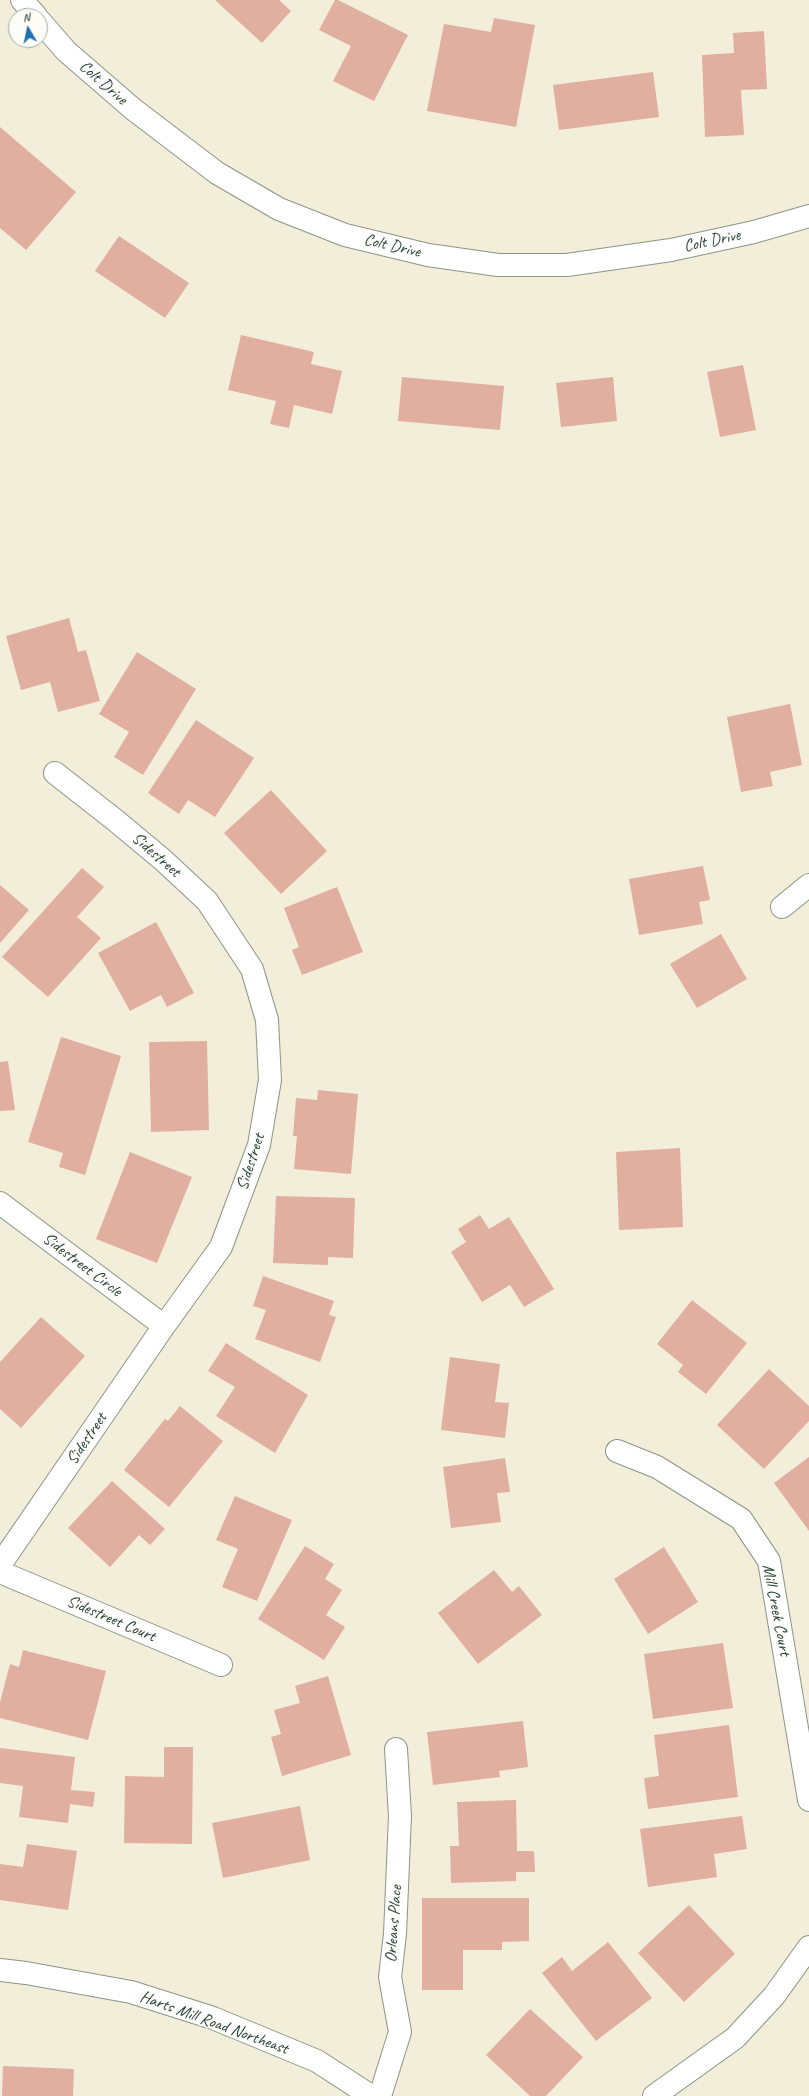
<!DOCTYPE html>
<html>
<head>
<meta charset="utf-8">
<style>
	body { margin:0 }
	#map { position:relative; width:809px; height:2096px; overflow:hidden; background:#f3eed9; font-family:Caveat,sans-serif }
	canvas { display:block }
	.north { position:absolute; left:8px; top:8px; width:40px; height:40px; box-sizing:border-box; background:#fdfcf7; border:1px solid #a4b0a9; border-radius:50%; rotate:351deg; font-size:11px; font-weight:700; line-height:16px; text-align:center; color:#1f3d34 }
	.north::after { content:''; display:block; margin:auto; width:14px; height:18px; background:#1f6fb2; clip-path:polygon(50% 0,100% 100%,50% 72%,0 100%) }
</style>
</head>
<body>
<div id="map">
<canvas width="809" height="2096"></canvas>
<div class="north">N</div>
</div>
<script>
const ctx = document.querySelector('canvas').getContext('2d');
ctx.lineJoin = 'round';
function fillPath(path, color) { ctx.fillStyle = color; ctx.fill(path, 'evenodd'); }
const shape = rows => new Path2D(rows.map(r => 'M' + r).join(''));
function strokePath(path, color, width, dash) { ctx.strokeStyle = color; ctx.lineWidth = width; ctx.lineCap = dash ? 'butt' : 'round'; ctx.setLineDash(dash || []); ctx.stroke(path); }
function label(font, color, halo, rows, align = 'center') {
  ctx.font = font + ' Caveat,sans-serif'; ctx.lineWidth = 3.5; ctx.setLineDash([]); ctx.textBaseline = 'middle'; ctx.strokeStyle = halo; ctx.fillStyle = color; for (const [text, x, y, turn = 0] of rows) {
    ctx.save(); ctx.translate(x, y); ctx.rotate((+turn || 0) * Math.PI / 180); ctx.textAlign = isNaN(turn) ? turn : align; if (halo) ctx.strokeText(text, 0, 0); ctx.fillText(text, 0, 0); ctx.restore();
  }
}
fillPath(shape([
	[215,0,279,0,291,11,262,43],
	[335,0,338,0,408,35,374,101,333,81,351,46,319,30],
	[494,18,535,25,516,127,427,111,444,24,491,32],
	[764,31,767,89,741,90,744,135,705,137,702,55,734,53,733,33],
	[653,72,659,117,559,130,553,85],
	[0,127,76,192,26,250,0,228],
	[119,236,189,283,165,318,95,271],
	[241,335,314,352,311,364,342,371,332,414,294,405,289,428,270,424,276,401,228,390],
	[743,365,756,430,720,437,707,372],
	[402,377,504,386,500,430,398,421],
	[613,377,617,421,561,427,556,383],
	[69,618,78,652,86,650,100,701,58,712,50,682,21,690,6,636],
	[137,652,196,689,143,775,114,757,129,732,99,714],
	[790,704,802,765,770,772,773,786,741,792,727,717],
	[196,720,254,758,215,817,188,800,179,814,148,793],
	[271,790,327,851,281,894,224,833],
	[703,866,710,900,699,902,703,924,639,935,629,879],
	[82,868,104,887,77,917,101,938,48,997,2,957],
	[0,885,29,910,0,943],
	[337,887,363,952,302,975,292,950,299,947,284,908],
	[156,922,194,993,167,1007,161,995,130,1011,98,953],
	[721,934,747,979,697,1008,670,964],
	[61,1037,121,1056,85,1175,59,1167,63,1153,28,1142],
	[207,1041,209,1130,151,1132,149,1042],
	[8,1061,15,1110,0,1111,0,1062],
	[318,1090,358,1094,351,1174,294,1169,297,1136,293,1136,296,1098,317,1100],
	[680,1148,683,1227,619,1230,616,1152],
	[130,1152,192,1177,157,1263,96,1239],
	[276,1196,355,1198,353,1258,328,1257,328,1265,273,1263],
	[480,1215,489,1229,509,1217,554,1289,524,1307,510,1285,482,1302,451,1252,466,1242,458,1229],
	[263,1276,334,1301,329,1315,336,1317,320,1362,255,1339,266,1310,253,1306],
	[692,1300,747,1343,706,1394,678,1372,683,1365,657,1344],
	[41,1317,85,1356,21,1428,0,1409,0,1362],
	[226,1343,308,1395,275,1453,216,1416,235,1387,208,1371],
	[450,1357,500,1364,495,1402,509,1403,505,1438,441,1430],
	[769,1369,809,1406,809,1421,764,1469,717,1425],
	[180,1406,223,1441,169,1507,124,1470,165,1419,168,1421],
	[809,1457,809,1531,774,1483],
	[505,1458,510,1492,497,1493,501,1522,451,1528,443,1467],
	[112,1481,165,1529,150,1545,139,1535,110,1567,68,1528],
	[235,1496,292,1520,257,1601,222,1587,238,1549,216,1540],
	[305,1546,334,1564,325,1579,342,1590,326,1615,345,1627,324,1660,258,1619],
	[664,1547,698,1602,648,1634,614,1579],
	[494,1570,512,1592,519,1586,542,1615,478,1664,438,1613],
	[723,1643,733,1708,653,1719,644,1654],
	[23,1650,106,1671,88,1740,0,1718,0,1702,10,1664,19,1667],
	[328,1676,351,1755,282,1776,271,1737,281,1734,274,1710,300,1703,295,1686],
	[523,1721,528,1767,499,1771,500,1777,433,1785,427,1732],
	[729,1725,738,1797,648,1809,644,1778,659,1776,654,1735],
	[164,1747,193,1747,192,1844,124,1843,125,1776,164,1777],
	[0,1748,75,1757,71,1790,95,1792,93,1807,70,1804,68,1823,19,1817,23,1786,0,1783],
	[516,1800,517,1851,534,1851,535,1872,516,1872,516,1881,451,1883,450,1846,459,1846,457,1802],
	[300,1806,310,1860,223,1878,212,1823],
	[742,1816,747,1849,714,1854,717,1877,648,1887,640,1829],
	[27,1844,77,1851,68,1910,0,1900,0,1864,23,1867],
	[422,1898,529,1898,529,1941,502,1942,502,1950,463,1950,463,1990,422,1990],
	[689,1905,735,1954,684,2002,638,1953],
	[608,1942,652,1998,596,2041,542,1973,562,1957,572,1971],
	[530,2009,583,2057,546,2096,530,2096,486,2055],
	[3,2066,74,2069,73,2096,2,2096]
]), '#e0af9f');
const minor = shape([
	[22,0,36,16],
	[40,21,66,51,133,109,217,173,279,209,345,235,428,255,498,265,567,265,671,250,754,232,809,216],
	[782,907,809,885],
	[0,1203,164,1326],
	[617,1451,657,1467,741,1519,769,1561,809,1800],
	[0,1565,164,1326,221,1247,259,1145,270,1080,267,1020,252,969,207,901,163,860,115,820,55,773],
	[0,1572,221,1665],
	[380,2096,400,2032,390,1977,395,1934,400,1816,396,1749],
	[654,2096,735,2038,774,1996,809,1947]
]);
const tertiary = shape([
	[0,1970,26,1973,131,1992,213,2018,317,2061,371,2096]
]);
strokePath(minor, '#899686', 24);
strokePath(tertiary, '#899686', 24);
strokePath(minor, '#fff', 22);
strokePath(tertiary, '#fff', 22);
label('17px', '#1f3d34', '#fdfcf7', [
	["Colt Drive",103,83,41],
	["Colt Drive",712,241,-12],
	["Colt Drive",392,246,13],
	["Sidestreet",156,855,41],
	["Sidestreet",251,1162,-72],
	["Sidestreet Circle",82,1265,37],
	["Sidestreet",87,1439,-56],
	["Mill Creek Court",776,1610,79],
	["Sidestreet Court",111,1619,23],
	["Orleans Place",394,1924,-86],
	["Harts Mill Road Northeast",214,2023,20]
]);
</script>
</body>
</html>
